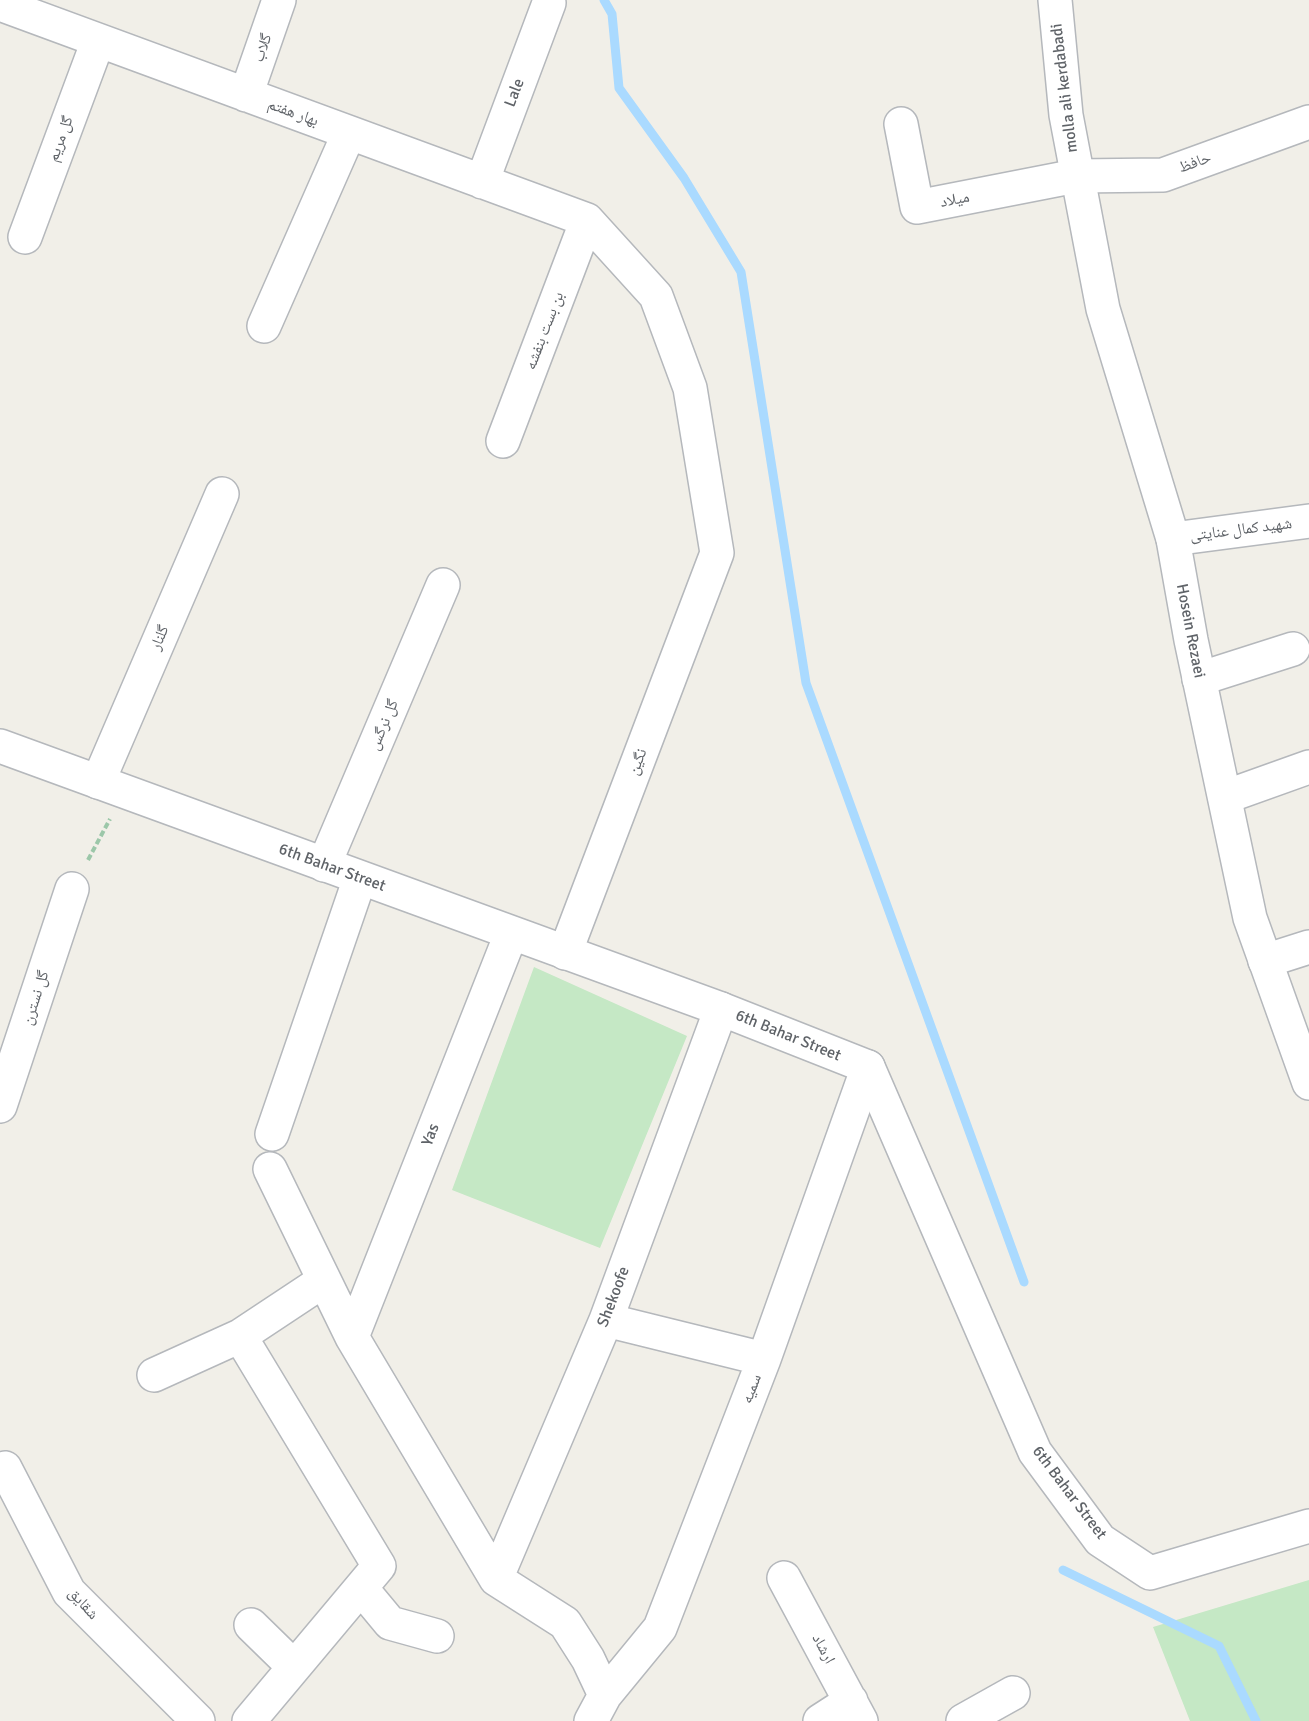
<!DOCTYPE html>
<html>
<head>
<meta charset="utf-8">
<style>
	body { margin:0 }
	canvas { display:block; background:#f1efe8 }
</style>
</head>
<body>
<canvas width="1309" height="1721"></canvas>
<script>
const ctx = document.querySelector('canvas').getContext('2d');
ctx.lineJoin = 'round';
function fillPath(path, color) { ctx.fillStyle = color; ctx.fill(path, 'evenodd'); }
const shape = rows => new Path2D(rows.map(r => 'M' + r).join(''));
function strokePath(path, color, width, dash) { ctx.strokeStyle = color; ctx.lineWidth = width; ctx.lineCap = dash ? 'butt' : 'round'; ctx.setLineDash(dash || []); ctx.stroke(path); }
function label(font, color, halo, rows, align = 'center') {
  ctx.font = font + ' Signika,"Noto Naskh Arabic",sans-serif'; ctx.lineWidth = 4.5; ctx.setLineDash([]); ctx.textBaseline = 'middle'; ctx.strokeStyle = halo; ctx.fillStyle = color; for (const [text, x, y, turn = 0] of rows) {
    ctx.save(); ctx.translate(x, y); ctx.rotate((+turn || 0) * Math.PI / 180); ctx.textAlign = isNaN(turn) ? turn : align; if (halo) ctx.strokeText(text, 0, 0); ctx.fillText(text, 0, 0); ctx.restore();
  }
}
fillPath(shape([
	[534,967,687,1036,600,1248,452,1190],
	[1309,1580,1309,1721,1190,1721,1153,1627]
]), '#c5e8c5');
strokePath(shape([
	[604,0,612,14,619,88,684,178,741,272,806,683,1024,1282],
	[1063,1570,1219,1646,1256,1721]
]), '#aadaff', 9);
const minor = shape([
	[0,4,587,220,656,296,690,388,717,553,565,953],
	[246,95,279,0],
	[901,124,917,207,1076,176,1163,175,1309,122],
	[482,182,549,3],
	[25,237,98,41],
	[264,326,349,133],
	[503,441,587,220],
	[1173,539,1309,521],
	[1199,679,1293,649],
	[98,782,222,494],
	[1225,797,1309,767],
	[324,865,443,585],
	[1265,961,1309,947],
	[0,1106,72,889],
	[272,1134,360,878],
	[270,1169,352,1337,496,1579,565,1623,588,1659,605,1695],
	[606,1320,764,1359],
	[240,1336,379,1566,249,1721],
	[352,1337,511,934],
	[154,1375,240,1336,323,1281],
	[0,1472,5,1468,69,1592,198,1721],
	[784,1578,861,1721],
	[496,1579,606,1320,721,1009],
	[361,1588,390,1623,437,1636],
	[251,1625,294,1667],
	[591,1721,605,1695,660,1628,764,1359,868,1067],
	[820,1721,851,1701],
	[963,1721,1013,1693]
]);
const tertiary = shape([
	[1055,0,1066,115,1103,309,1173,539,1191,640,1250,918,1309,1083],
	[0,746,721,1009,868,1067,1035,1452,1100,1540,1150,1573,1309,1526]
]);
strokePath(minor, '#b5b8bc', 36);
strokePath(tertiary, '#b5b8bc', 36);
strokePath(shape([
	[88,860,110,819]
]), '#9cc7a9', 4, [6, 3]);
strokePath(minor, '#fff', 33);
strokePath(tertiary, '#fff', 33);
label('16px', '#5f6368', '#fff', [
	["گلاب",263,48,-71],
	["molla ali kerdabadi",1065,88,-97],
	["Lale",515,93,-69],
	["بهار هفتم",293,113,20],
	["گل مریم",61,139,-70],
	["حافظ",1195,163,-20],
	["میلاد",955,200,-11],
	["بن بست بنفشه",545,331,-69],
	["شهید کمال عنایتی",1241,530,-7],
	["Hosein Rezaei",1190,631,79],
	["گلنار",160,638,-67],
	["گل نرگس",384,725,-67],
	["نگین",638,762,-69],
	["6th Bahar Street",332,868,20],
	["گل نسترن",36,998,-72],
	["6th Bahar Street",788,1036,22],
	["Yas",431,1135,-69],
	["Shekoofe",614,1297,-69],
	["سمیه",752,1389,-69],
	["6th Bahar Street",1069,1493,53],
	["شقایق",83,1604,48],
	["ارشاد",823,1649,62]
]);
</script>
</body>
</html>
